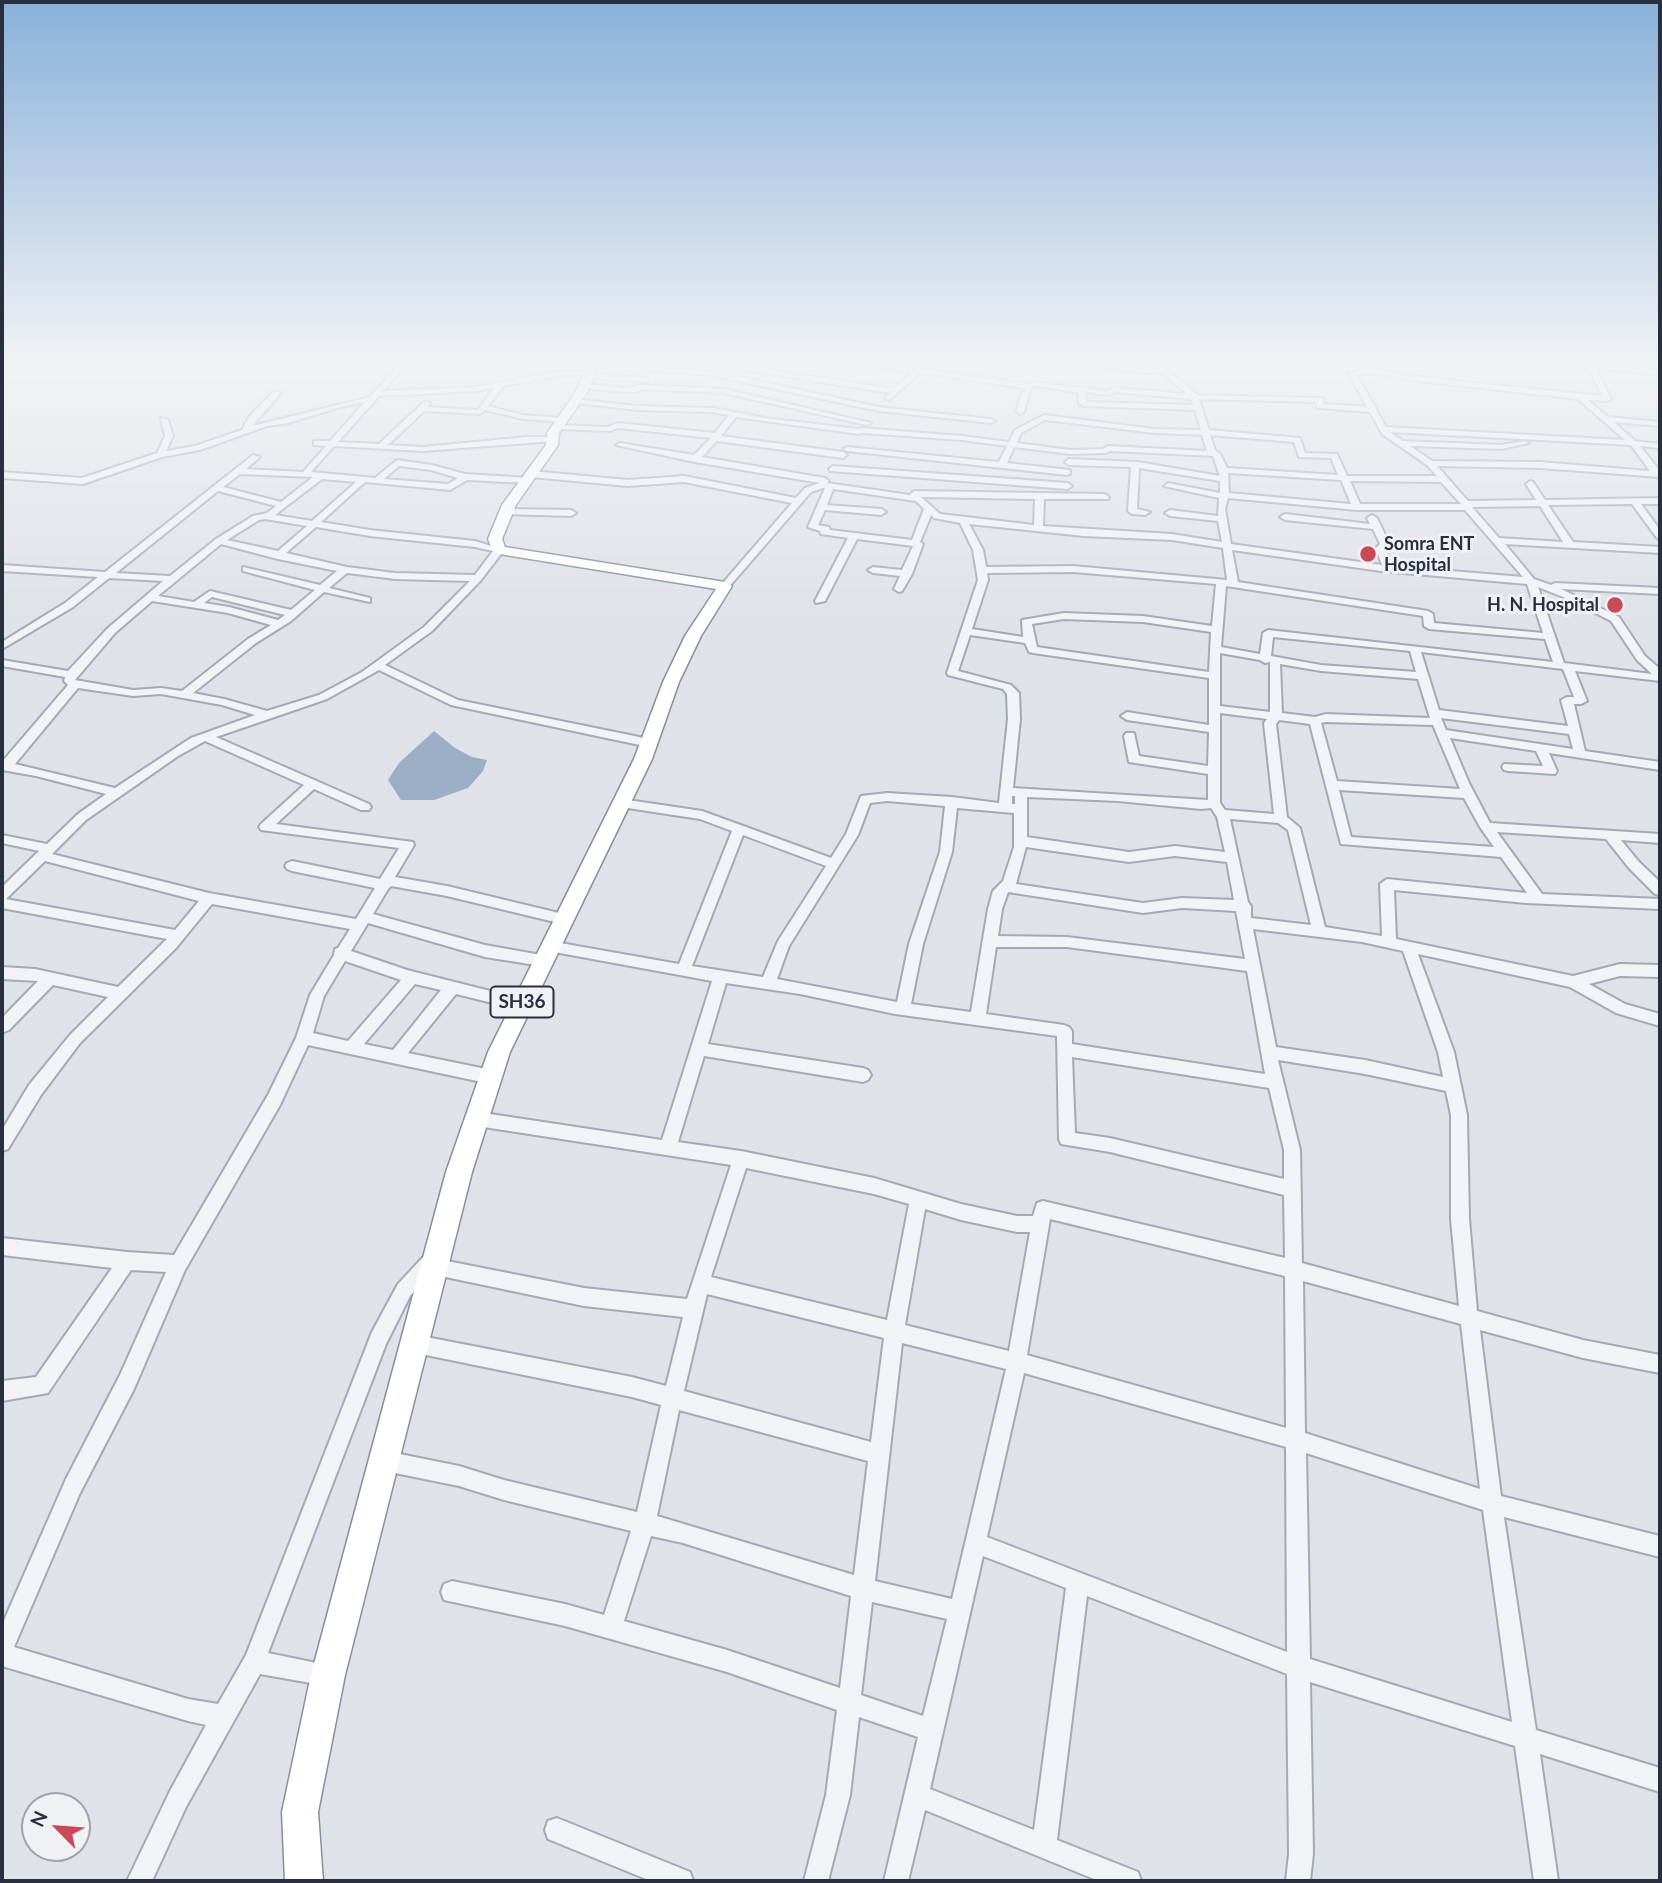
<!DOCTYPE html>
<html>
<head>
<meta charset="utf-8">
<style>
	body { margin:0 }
	#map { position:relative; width:1662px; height:1883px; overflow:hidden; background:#dfe2e8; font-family:Lato,sans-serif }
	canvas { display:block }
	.frame { position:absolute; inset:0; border:4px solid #292f3e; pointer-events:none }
	.north { position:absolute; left:21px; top:1792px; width:70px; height:70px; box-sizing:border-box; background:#eff1f5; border:2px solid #a0a3ac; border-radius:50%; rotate:295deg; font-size:19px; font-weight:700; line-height:28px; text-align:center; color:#292f3e }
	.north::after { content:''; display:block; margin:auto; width:24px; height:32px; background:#c74a54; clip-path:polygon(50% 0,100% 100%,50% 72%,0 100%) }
</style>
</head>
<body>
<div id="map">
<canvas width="1662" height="1883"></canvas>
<div class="frame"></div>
<div class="north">N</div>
</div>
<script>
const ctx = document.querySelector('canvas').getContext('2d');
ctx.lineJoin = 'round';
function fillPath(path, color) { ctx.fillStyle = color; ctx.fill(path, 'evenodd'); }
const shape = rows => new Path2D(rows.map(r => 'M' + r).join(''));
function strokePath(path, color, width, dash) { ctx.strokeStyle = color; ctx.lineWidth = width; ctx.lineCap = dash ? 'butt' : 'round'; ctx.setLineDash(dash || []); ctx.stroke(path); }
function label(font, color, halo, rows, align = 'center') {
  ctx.font = font + ' Lato,sans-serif'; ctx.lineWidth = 6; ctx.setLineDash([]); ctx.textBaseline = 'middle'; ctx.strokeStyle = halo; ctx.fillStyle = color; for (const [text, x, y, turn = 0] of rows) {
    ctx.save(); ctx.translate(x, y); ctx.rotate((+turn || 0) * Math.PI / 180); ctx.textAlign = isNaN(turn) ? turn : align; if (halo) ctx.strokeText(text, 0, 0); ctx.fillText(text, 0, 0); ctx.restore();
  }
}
fillPath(shape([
	[434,731,455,748,472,757,487,760,483,771,468,788,434,800,401,800,388,780,399,763]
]), '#9cadc6');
const minor = shape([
	[401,362,409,362,383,391,476,387,556,372,590,371,593,374,645,378,649,380,645,382,589,378,586,375,556,376,503,386,488,406,523,415,562,418,566,420,562,422,523,419,485,410,480,414,424,411,388,445,423,447,526,437,552,437,556,439,555,441,423,451,334,446,311,472,375,478,397,460,432,465,465,474,530,478,531,480,527,483,467,480,450,490,365,482,321,522,370,530,475,541,504,550,481,580,432,631,385,665,458,700,649,739,655,743,649,747,451,705,379,670,327,699,216,737,369,804,371,807,369,810,361,810,314,789,276,824,413,842,414,845,395,877,447,886,563,914,570,919,563,924,447,896,391,886,388,889,373,914,485,945,547,956,549,960,547,964,542,966,485,957,368,923,351,951,407,970,526,1000,528,1004,526,1008,521,1010,456,994,408,1053,491,1070,497,1072,499,1077,497,1082,491,1084,308,1045,280,1105,185,1270,134,1389,80,1493,14,1647,188,1699,218,1704,246,1655,372,1332,398,1284,424,1256,430,1253,437,1259,584,1288,687,1299,731,1165,477,1126,471,1124,469,1119,471,1114,477,1112,662,1140,712,981,549,951,544,950,542,946,544,942,549,941,679,964,732,831,700,819,621,807,617,806,615,803,617,800,621,799,702,811,831,858,846,834,861,796,887,793,952,797,999,803,1008,719,1007,694,1003,689,948,675,947,673,978,580,973,550,960,523,934,518,931,515,920,542,923,544,912,574,902,591,899,592,894,589,900,576,873,573,868,570,873,567,902,570,913,546,857,539,825,601,816,603,815,601,848,538,821,534,820,531,808,527,825,488,823,488,811,492,728,588,722,588,722,584,792,503,684,482,628,486,531,477,527,474,531,471,628,480,684,476,796,498,805,488,820,483,695,462,616,445,620,443,694,455,711,438,618,428,610,431,557,429,553,427,557,425,608,427,617,423,715,433,729,415,713,412,638,410,575,403,572,403,572,399,638,406,713,408,765,418,857,429,861,428,962,436,1009,442,1015,430,1044,415,1155,429,1201,430,1195,410,1083,406,1079,404,1078,392,1035,386,1031,387,1024,412,1020,414,1016,412,1024,388,920,373,889,400,885,398,890,393,725,367,717,372,879,407,991,419,995,421,991,423,879,411,710,375,653,371,649,369,653,367,709,371,724,363,894,389,912,372,860,364,857,362,917,368,923,362,930,362,924,369,1028,384,1035,382,1107,391,1115,388,1188,394,1161,373,1141,373,1069,362,1160,369,1162,362,1168,362,1167,370,1198,395,1319,398,1322,398,1324,404,1367,407,1348,373,1362,370,1364,362,1370,362,1370,368,1427,378,1602,396,1588,367,1559,364,1556,362,1577,362,1660,371,1660,375,1596,368,1611,399,1607,401,1588,400,1608,417,1660,422,1660,426,1614,422,1635,441,1660,444,1660,448,1640,446,1660,471,1660,477,1540,468,1437,466,1468,501,1536,500,1526,484,1530,481,1533,482,1545,500,1660,498,1660,504,1641,504,1660,530,1660,539,1657,538,1632,504,1548,505,1573,542,1660,547,1660,553,1505,544,1534,579,1551,585,1555,583,1660,588,1660,594,1561,589,1619,617,1645,656,1660,669,1660,681,1575,671,1587,701,1581,704,1574,704,1585,751,1660,762,1660,770,1549,753,1557,771,1555,774,1508,771,1504,770,1502,767,1504,764,1543,766,1536,751,1450,738,1469,783,1490,823,1660,834,1660,843,1621,840,1639,862,1660,882,1660,895,1655,894,1629,868,1606,839,1497,832,1542,894,1660,899,1660,909,1526,903,1394,890,1396,939,1573,976,1620,964,1660,965,1660,977,1620,976,1589,984,1625,1004,1660,1014,1660,1026,1616,1013,1570,987,1418,954,1454,1052,1467,1115,1469,1219,1477,1311,1583,1340,1660,1355,1660,1373,1583,1358,1480,1330,1501,1496,1660,1536,1660,1557,1504,1517,1536,1730,1660,1768,1660,1792,1540,1754,1558,1881,1534,1881,1515,1746,1310,1682,1313,1854,1310,1881,1286,1881,1289,1854,1287,1674,1087,1596,1057,1840,1138,1872,1141,1881,1099,1881,925,1810,908,1881,884,1881,918,1737,859,1717,850,1795,828,1881,804,1881,826,1795,837,1710,727,1672,565,1626,444,1600,441,1592,444,1584,452,1581,565,1604,604,1615,631,1531,504,1500,459,1486,385,1471,378,1468,375,1461,378,1454,385,1451,459,1466,504,1480,637,1512,661,1405,632,1397,416,1353,409,1351,407,1344,409,1337,416,1335,632,1377,666,1386,683,1317,584,1306,431,1274,410,1296,386,1344,268,1653,336,1667,339,1675,336,1683,328,1686,260,1674,186,1807,152,1881,127,1881,170,1791,206,1725,188,1721,2,1666,2,1625,66,1479,120,1375,166,1272,131,1270,48,1393,2,1401,2,1381,36,1377,112,1268,2,1255,2,1238,127,1252,174,1255,268,1095,296,1038,310,995,334,955,335,949,338,948,350,929,212,904,176,948,80,1043,41,1095,8,1149,2,1151,2,1130,29,1085,70,1035,108,997,53,985,9,1030,4,1032,2,1031,2,1018,38,981,2,979,2,967,35,969,118,987,167,939,2,908,2,887,39,851,2,843,2,835,47,844,78,814,106,794,36,776,2,770,2,762,68,685,64,681,65,677,2,666,2,660,68,671,107,629,163,581,109,578,73,607,2,649,2,642,65,603,98,577,2,571,2,565,105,572,253,455,260,457,246,469,303,472,326,446,314,445,314,441,330,441,365,402,341,407,288,423,267,426,200,450,162,457,83,484,2,478,2,472,82,478,157,453,165,436,161,418,168,420,173,436,166,451,195,446,242,430,249,417,274,391,281,393,252,426,370,397,401,362],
	[1369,373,1427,382,1578,399,1625,440,1386,427,1357,375,1369,373],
	[494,388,478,410,428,407,430,402,424,402,379,444,338,442,379,396,476,391,494,388],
	[1085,392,1108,395,1116,392,1191,399,1193,405,1087,402,1085,392],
	[1199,399,1316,402,1317,408,1320,408,1370,412,1382,434,1427,465,1437,476,1347,476,1337,454,1305,453,1300,438,1209,430,1199,399],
	[736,417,859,434,863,433,962,440,1007,446,999,462,847,447,843,449,847,451,1067,475,1070,474,1070,470,1007,463,1014,447,1070,454,1106,453,1110,451,1213,456,1220,476,1138,462,1069,459,1065,462,1069,465,1131,467,1128,511,1132,514,1145,515,1150,512,1137,509,1139,468,1220,481,1220,493,1168,483,1164,486,1219,498,1218,516,1170,510,1165,513,1170,516,1218,521,1222,542,1172,534,1043,526,1044,499,1108,499,1109,497,1105,494,914,491,910,495,827,483,829,481,825,478,702,457,717,441,843,458,847,455,843,452,721,436,736,417],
	[1045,420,1155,433,1202,435,1207,451,1108,446,1103,449,1070,450,1017,443,1021,433,1045,420],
	[1390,432,1631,445,1650,471,1540,462,1432,461,1410,446,1501,449,1529,443,1525,441,1501,445,1403,441,1390,432],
	[1210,435,1294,442,1299,457,1331,458,1338,475,1227,468,1220,454,1215,450,1210,435],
	[399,466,431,470,458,478,448,484,384,479,399,466],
	[1228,473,1341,480,1351,504,1229,493,1228,473],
	[240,474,313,477,281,502,223,487,240,474],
	[322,479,356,482,312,521,275,515,322,479],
	[1350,481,1441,482,1461,504,1360,504,1350,481],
	[833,489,916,501,924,509,912,540,830,530,829,527,818,525,825,510,881,515,886,512,881,509,827,505,833,489],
	[218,491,276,506,267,513,253,516,216,539,170,576,116,573,218,491],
	[921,497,1035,499,1034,525,940,514,921,497],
	[1228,498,1357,510,1465,510,1523,577,1392,566,1386,549,1390,545,1377,518,1372,515,1367,518,1370,524,1285,514,1280,517,1285,520,1373,529,1380,544,1376,548,1382,565,1231,544,1225,509,1228,498],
	[1540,506,1563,542,1499,538,1472,507,1540,506],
	[265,519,307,526,278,551,227,540,259,520,265,519],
	[969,524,1084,536,1172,540,1223,548,1227,580,1073,566,986,567,983,550,969,524],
	[316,527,370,536,475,547,493,551,475,575,395,573,347,567,286,553,316,527],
	[221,544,278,559,337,571,320,585,243,567,243,571,315,590,291,610,210,591,194,602,158,596,221,544],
	[1232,550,1381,571,1527,584,1543,633,1434,623,1433,614,1428,611,1238,582,1232,550],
	[1073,572,1216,584,1212,626,1143,616,1064,613,1022,620,1023,637,972,629,988,580,987,573,1073,572],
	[347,573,395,579,470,581,424,627,362,672,319,695,267,711,224,699,193,693,256,643,291,621,324,592,370,602,370,598,329,588,347,573],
	[1226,586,1423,616,1424,626,1429,629,1545,639,1553,662,1268,630,1263,633,1260,654,1221,647,1226,586],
	[1538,587,1568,599,1611,621,1637,660,1652,674,1564,663,1538,587],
	[212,597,285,615,278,620,229,607,204,603,212,597],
	[152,601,228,613,271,625,248,639,182,691,161,688,133,690,75,680,115,633,152,601],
	[1064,619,1143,622,1211,632,1209,672,1037,647,1032,624,1064,619],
	[970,635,1025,643,1029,652,1033,653,1209,678,1209,725,1127,712,1121,716,1127,720,1209,732,1208,766,1139,756,1134,733,1126,733,1124,736,1129,762,1208,774,1208,800,1013,788,1020,719,1019,693,1011,685,958,671,970,635],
	[1273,637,1410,651,1416,672,1321,665,1271,656,1273,637],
	[1421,652,1563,669,1574,697,1567,697,1561,700,1568,726,1439,710,1421,652],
	[1220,653,1260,660,1265,663,1270,662,1270,712,1220,706,1220,653],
	[1280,664,1321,671,1418,679,1430,718,1326,714,1315,717,1282,713,1280,664],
	[78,688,133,696,161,694,222,705,255,715,191,738,115,788,15,764,78,688],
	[1220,713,1267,719,1264,723,1274,814,1225,810,1220,803,1220,713],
	[1441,718,1569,734,1573,749,1446,730,1441,718],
	[1279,720,1310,724,1341,844,1501,857,1527,893,1387,879,1380,884,1382,936,1325,927,1300,828,1287,817,1276,724,1279,720],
	[1326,722,1433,725,1460,789,1337,781,1321,723,1326,722],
	[205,741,304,785,261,824,259,827,261,830,399,848,380,879,292,861,287,863,285,866,287,869,292,871,375,888,356,919,209,893,52,854,86,820,178,756,205,741],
	[1339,790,1464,798,1480,827,1494,847,1351,837,1339,790],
	[1012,796,1015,796,1015,804,1012,804,1012,796],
	[1027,797,1118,801,1201,809,1211,808,1217,817,1225,852,1175,846,1129,852,1027,837,1027,797],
	[887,801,945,806,940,852,909,944,897,1002,777,979,789,946,858,835,870,803,887,801],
	[957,808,1014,813,1014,847,1003,881,993,891,988,909,971,1012,911,1004,923,944,952,852,957,808],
	[1230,819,1278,823,1288,830,1311,925,1251,918,1251,906,1248,902,1230,819],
	[743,835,826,866,778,941,763,977,692,966,743,835],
	[1026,847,1129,862,1175,856,1227,862,1234,900,1182,898,1143,903,1016,884,1026,847],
	[45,861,199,901,175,930,6,899,45,861],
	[1008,892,1143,913,1182,908,1236,911,1245,959,1067,937,998,936,1002,909,1008,892],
	[1253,929,1362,942,1403,951,1438,1052,1443,1077,1365,1060,1276,1047,1253,929],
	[996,947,1067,947,1247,971,1265,1074,1072,1044,1072,1031,1069,1027,1064,1025,986,1014,996,947],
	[345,961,401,980,348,1041,313,1033,324,996,345,961],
	[726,983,800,994,895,1014,1057,1036,1059,1139,1061,1144,1110,1152,1284,1195,1285,1258,1043,1201,1037,1203,1033,1216,1017,1216,961,1204,874,1178,741,1151,678,1142,704,1056,863,1082,868,1080,871,1075,868,1070,863,1068,708,1044,726,983],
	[415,984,441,990,393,1050,364,1044,415,984],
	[1072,1057,1269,1088,1284,1150,1284,1179,1110,1138,1075,1133,1072,1057],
	[1278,1060,1365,1074,1446,1091,1451,1115,1451,1219,1459,1306,1302,1263,1300,1150,1278,1060],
	[746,1168,874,1194,909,1204,887,1320,711,1277,746,1168],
	[925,1209,961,1220,1017,1232,1030,1232,1009,1351,905,1325,925,1209],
	[1050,1219,1285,1276,1286,1428,1027,1355,1050,1219],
	[1303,1281,1461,1324,1480,1489,1305,1433,1303,1281],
	[707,1294,884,1338,871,1442,684,1391,707,1294],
	[902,1343,1006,1369,952,1599,875,1581,902,1343],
	[1024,1373,1286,1447,1287,1652,987,1537,1024,1373],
	[679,1410,868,1461,854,1575,657,1516,679,1410],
	[1306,1453,1483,1510,1512,1722,1310,1659,1306,1453],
	[651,1536,683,1543,851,1596,840,1688,727,1650,624,1621,651,1536],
	[983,1556,1066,1588,1034,1830,930,1789,983,1556],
	[872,1602,947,1619,923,1716,861,1695,872,1602],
	[584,384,629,388,640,385,724,389,871,423,867,425,724,393,642,389,637,392,629,392,581,388,580,386,584,384],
	[833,466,1068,483,1072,486,1068,489,830,471,829,469,833,466],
	[506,509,571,510,576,513,571,516,503,514,503,510,506,509],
	[557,1818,690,1872,693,1881,651,1881,548,1839,545,1830,548,1821,557,1818]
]);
const highway = shape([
	[590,362,600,362,587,393,559,433,558,445,516,505,502,539,505,547,725,582,732,586,701,636,679,682,652,759,510,1052,472,1172,345,1675,318,1812,323,1881,285,1881,282,1812,311,1675,446,1172,488,1052,634,759,663,682,685,636,716,589,499,554,492,550,488,539,502,505,546,445,547,433,575,393,590,362]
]);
strokePath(minor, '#a5a9b2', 4);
strokePath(highway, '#888e9e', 3);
fillPath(minor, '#f2f3f6');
fillPath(highway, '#fff');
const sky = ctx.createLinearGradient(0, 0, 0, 625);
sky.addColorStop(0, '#89b1da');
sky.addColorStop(0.58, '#f1f2f5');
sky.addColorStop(1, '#f1f2f500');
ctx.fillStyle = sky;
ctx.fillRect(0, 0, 1662, 625);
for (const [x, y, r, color] of [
	[1368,554,9,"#c74a54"],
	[1615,605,9,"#c74a54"]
]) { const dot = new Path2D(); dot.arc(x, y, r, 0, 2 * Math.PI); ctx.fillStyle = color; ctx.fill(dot); strokePath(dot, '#eff1f5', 2.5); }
label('bold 18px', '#292f3e', '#eff1f5', [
	["Somra ENT",1384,544],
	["Hospital",1384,565],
	["H. N. Hospital",1599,605,"right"]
], 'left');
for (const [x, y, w] of [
	[522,1002,63]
]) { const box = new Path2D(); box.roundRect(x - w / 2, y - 15.5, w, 31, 5); ctx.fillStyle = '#eff1f5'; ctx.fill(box); strokePath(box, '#292f3e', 2); }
label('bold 19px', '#292f3e', null, [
	["SH36",522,1002]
]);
</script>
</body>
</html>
